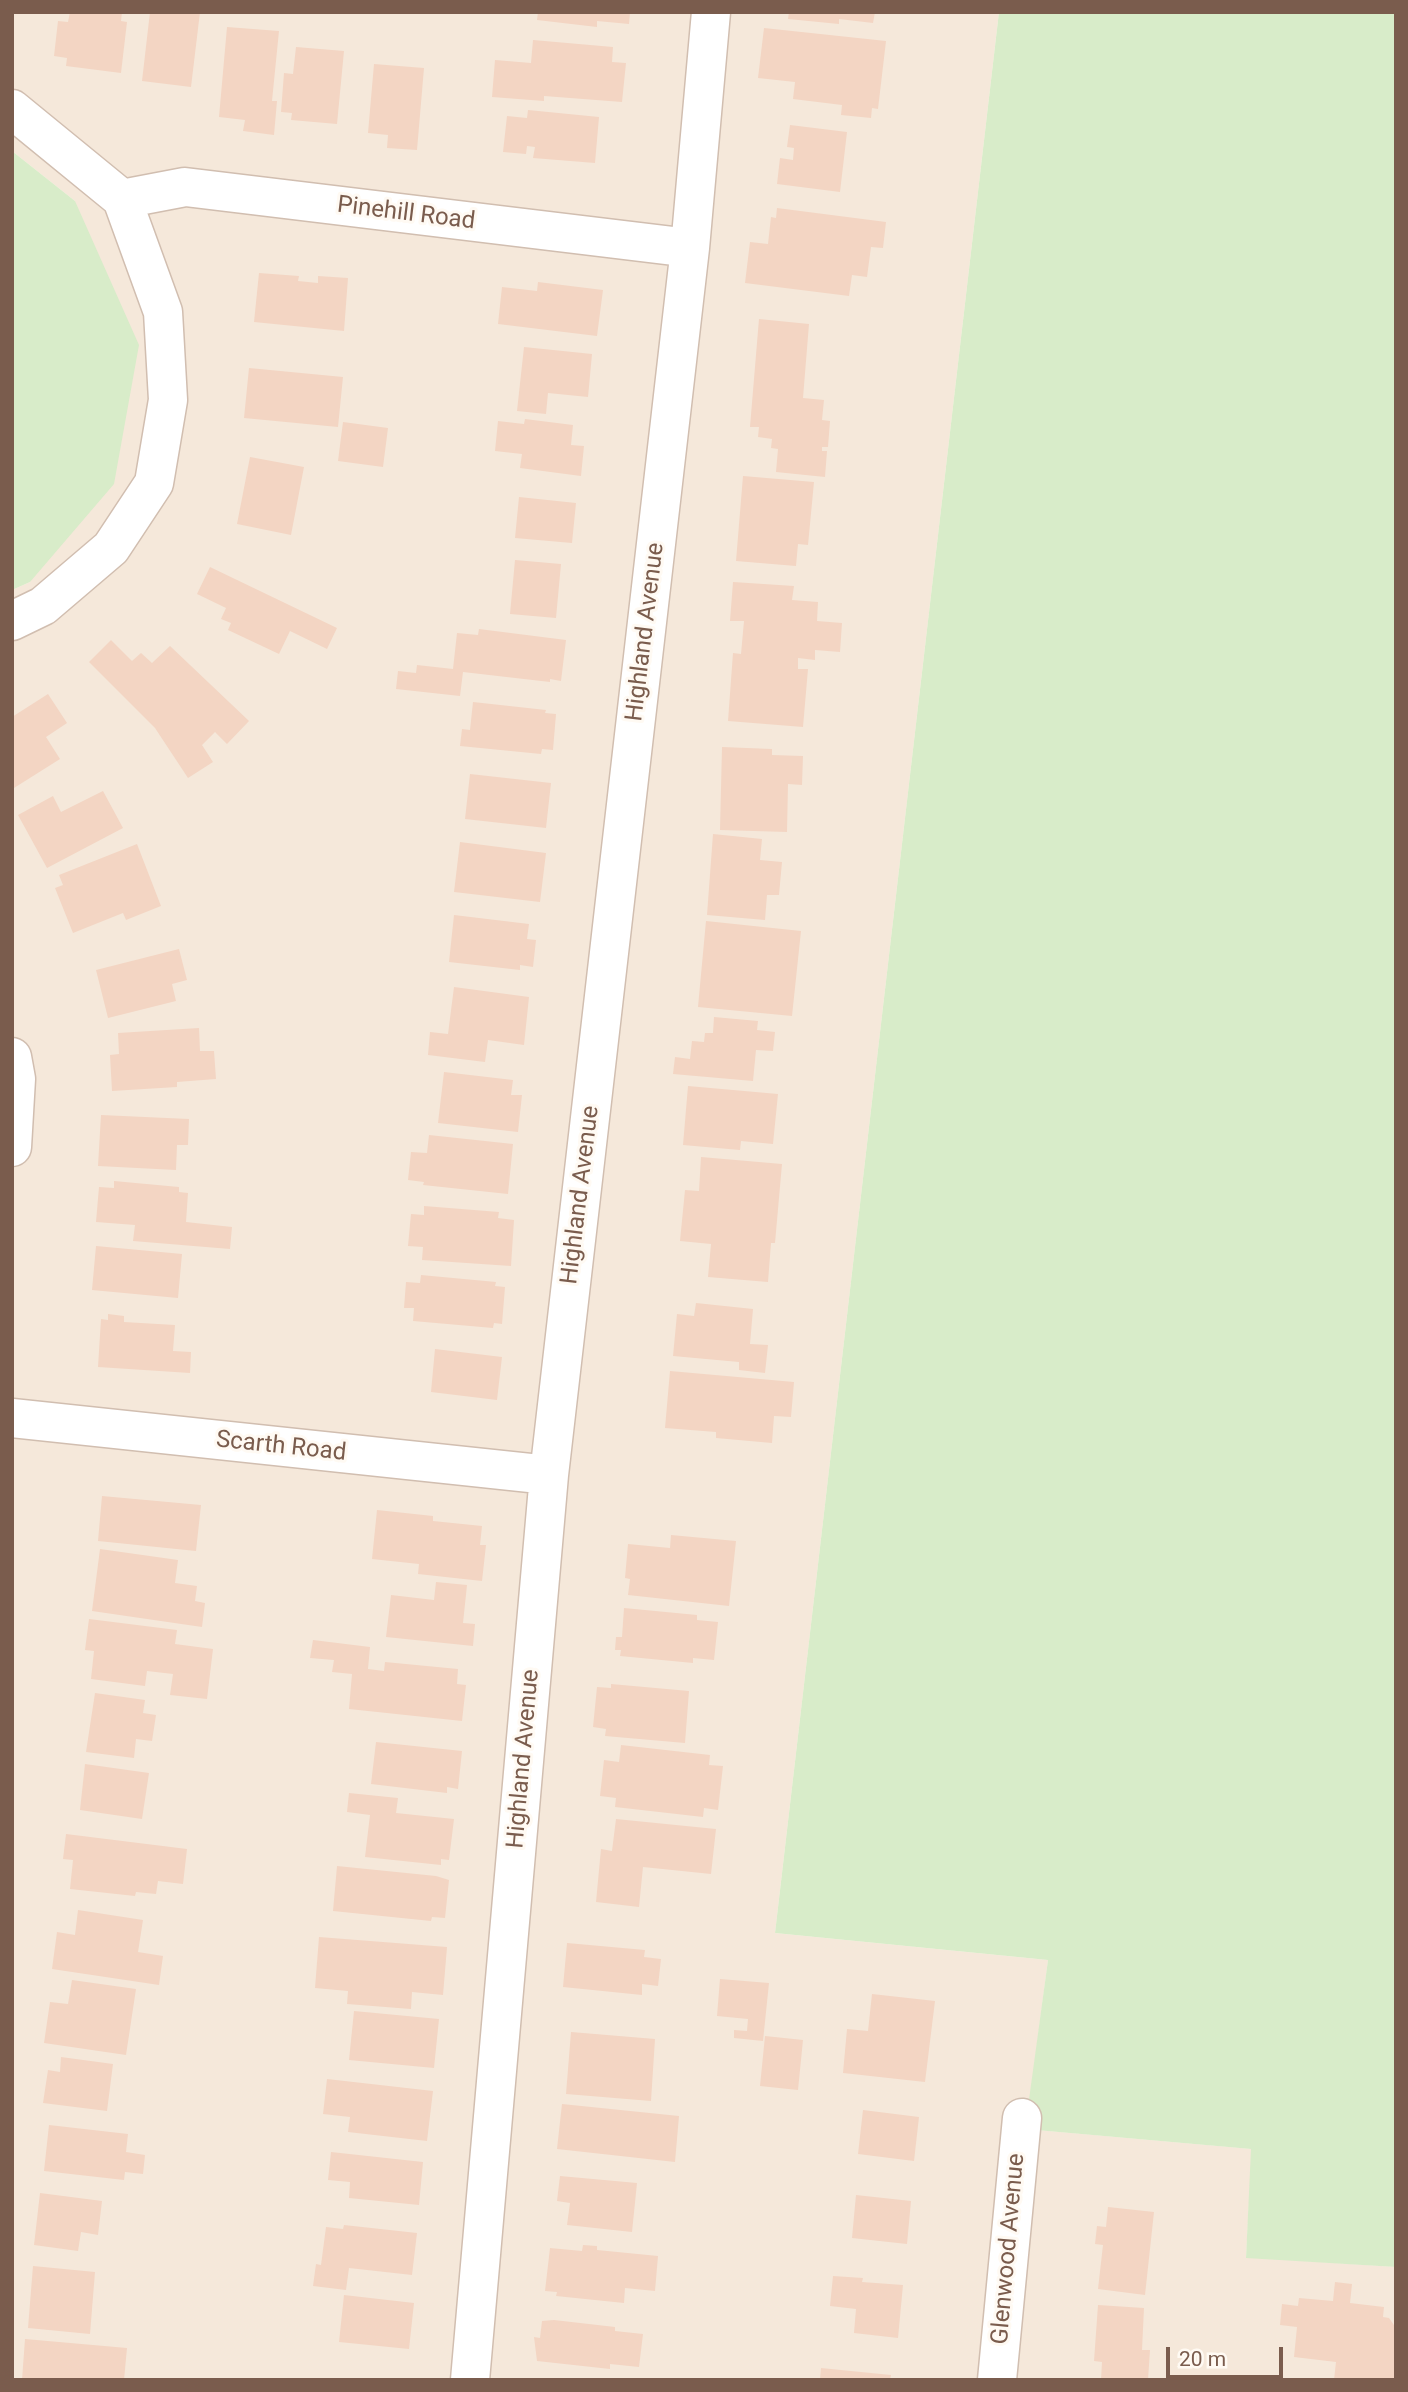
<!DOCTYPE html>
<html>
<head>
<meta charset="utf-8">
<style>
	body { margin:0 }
	#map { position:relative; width:1408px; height:2392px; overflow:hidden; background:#fdf6ec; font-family:Roboto,sans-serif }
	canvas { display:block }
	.frame { position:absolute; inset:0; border:14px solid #7a5c4d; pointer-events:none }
	.scale { position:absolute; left:1166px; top:2347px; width:117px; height:32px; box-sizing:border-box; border:4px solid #7a5c4d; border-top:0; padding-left:9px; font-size:21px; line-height:24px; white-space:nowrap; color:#7a5c4d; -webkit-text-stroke:5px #fffaf3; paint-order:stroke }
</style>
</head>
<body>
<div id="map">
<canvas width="1408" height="2392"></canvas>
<div class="frame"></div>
<div class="scale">20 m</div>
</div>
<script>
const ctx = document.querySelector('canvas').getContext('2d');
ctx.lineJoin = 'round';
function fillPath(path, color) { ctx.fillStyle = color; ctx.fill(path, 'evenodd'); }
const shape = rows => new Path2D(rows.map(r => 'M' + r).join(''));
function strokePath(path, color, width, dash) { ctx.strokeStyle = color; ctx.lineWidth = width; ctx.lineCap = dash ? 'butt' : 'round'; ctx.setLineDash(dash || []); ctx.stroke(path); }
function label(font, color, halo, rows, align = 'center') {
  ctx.font = font + ' Roboto,sans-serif'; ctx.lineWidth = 6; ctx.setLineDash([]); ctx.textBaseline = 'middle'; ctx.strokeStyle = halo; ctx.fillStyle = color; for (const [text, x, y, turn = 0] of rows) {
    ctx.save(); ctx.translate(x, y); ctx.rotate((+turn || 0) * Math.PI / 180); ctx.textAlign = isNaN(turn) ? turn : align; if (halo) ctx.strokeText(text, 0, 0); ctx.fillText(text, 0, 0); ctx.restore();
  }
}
fillPath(shape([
	[12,12,999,12,775,1933,1048,1960,1026,2129,1252,2149,1246,2257,1396,2267,1396,2380,12,2380,12,590,30,582,75,201,12,151]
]), '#f5e8da');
fillPath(shape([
	[999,12,1396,12,1396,2267,1246,2258,1251,2149,1025,2129,1048,1960,775,1933],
	[12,151,75,201,139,345,114,484,30,582,12,590]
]), '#d8ecc9');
fillPath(shape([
	[70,12,122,12,121,21,127,22,121,73,66,66,67,58,54,56,58,21,68,22],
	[150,12,200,12,191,87,142,81],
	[538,12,630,12,629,24,597,21,597,27,537,20],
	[789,12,875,12,873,23,839,19,839,24,788,19],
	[227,27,279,31,272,101,277,101,274,135,243,131,245,120,219,117],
	[764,28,886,41,878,109,872,108,871,118,841,115,842,105,793,99,795,82,758,78],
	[533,40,613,47,612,62,626,63,622,102,544,96,544,101,492,97,495,60,531,63],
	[296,47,344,51,337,124,291,120,292,113,281,112,284,73,293,74],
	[374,64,424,68,417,150,387,148,388,135,368,133],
	[528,110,599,117,595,163,533,158,535,147,527,146,526,154,503,152,507,116,527,118],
	[790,125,847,132,840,192,777,184,780,158,793,160,794,148,787,147],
	[777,208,886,222,883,248,871,247,867,277,852,275,849,296,745,283,750,242,768,244,771,217,776,218],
	[259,273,299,276,298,281,318,283,318,276,348,278,344,331,254,322],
	[538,282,603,290,597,336,498,324,502,287,537,291],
	[759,319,809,324,803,398,824,400,822,420,830,421,828,447,822,447,822,451,827,451,825,477,776,472,778,449,771,448,772,439,758,437,759,427,750,427],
	[524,347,592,354,588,397,548,393,546,414,517,411],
	[249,368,343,377,338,427,244,418],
	[525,419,573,425,571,445,584,446,581,476,520,468,522,454,495,451,498,421,524,424],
	[343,422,388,428,383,467,338,461],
	[250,457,304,467,291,535,237,524],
	[743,476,814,482,808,545,798,544,796,566,736,561],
	[519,497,576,503,572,543,515,538],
	[515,560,561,564,556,618,510,614],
	[210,567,337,628,327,649,290,631,279,654,228,630,231,623,221,619,226,608,197,594],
	[733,582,794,586,792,600,818,602,817,621,842,623,840,652,815,650,815,660,798,658,798,669,808,669,803,727,728,721,733,653,741,654,744,621,730,621],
	[479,629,566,640,561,681,550,679,550,682,463,672,460,696,396,689,398,671,416,673,417,665,453,669,457,633,478,635],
	[111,640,132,661,141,653,152,663,170,646,249,721,227,744,215,732,202,745,213,762,188,778,155,728,89,662],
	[48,694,67,723,46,737,60,759,14,788,12,717],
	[473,702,546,710,545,713,556,714,553,750,542,749,541,754,460,746,462,729,470,730],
	[722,747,772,749,772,755,803,756,802,785,788,784,787,832,720,830],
	[470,774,551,783,546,828,465,819],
	[103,791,123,828,47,868,18,815,53,796,61,812],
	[713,834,762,839,760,860,782,862,779,895,767,895,765,920,707,915],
	[460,842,546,853,540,902,454,892],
	[137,844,161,906,126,920,123,913,73,933,55,888,63,885,59,875],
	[454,915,529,924,527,939,536,940,533,967,520,965,520,970,449,962],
	[706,921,801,931,792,1016,698,1007],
	[179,949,187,980,172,984,176,1001,108,1018,96,970],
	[454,987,529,997,524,1045,488,1040,485,1062,428,1055,430,1032,448,1034],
	[714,1017,758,1021,757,1030,775,1032,773,1051,756,1050,753,1081,673,1074,675,1057,690,1059,692,1041,704,1042,705,1033,713,1033],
	[199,1028,200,1051,214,1051,216,1079,177,1082,177,1087,112,1091,110,1055,119,1054,118,1033],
	[444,1072,513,1080,511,1095,522,1095,518,1132,438,1123],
	[688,1086,778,1094,773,1144,741,1141,740,1150,683,1145],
	[101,1115,189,1119,188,1145,177,1145,176,1170,98,1166],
	[429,1135,513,1144,508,1194,423,1185,424,1182,408,1180,411,1152,427,1153],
	[701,1157,782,1164,775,1243,771,1243,768,1282,708,1277,711,1244,680,1241,685,1190,699,1191],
	[114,1181,179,1187,179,1192,188,1193,186,1222,232,1227,230,1249,133,1241,135,1225,96,1222,99,1187,114,1188],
	[424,1206,499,1212,498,1218,514,1220,511,1266,422,1260,423,1247,408,1246,411,1214,424,1215],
	[96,1246,182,1254,178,1298,92,1290],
	[421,1275,496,1282,495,1286,505,1287,502,1324,494,1323,493,1328,413,1321,414,1308,404,1308,406,1282,420,1283],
	[696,1303,753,1309,750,1344,768,1345,765,1373,739,1370,739,1362,673,1356,677,1314,694,1316],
	[108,1314,124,1316,124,1322,175,1325,173,1351,191,1352,190,1373,98,1367,101,1319,108,1320],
	[435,1349,502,1357,497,1400,431,1392],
	[670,1371,794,1382,791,1417,774,1416,772,1443,716,1438,716,1432,665,1428],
	[102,1496,201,1505,196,1551,98,1541],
	[377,1510,433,1516,433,1521,482,1526,480,1545,486,1545,482,1581,418,1574,419,1564,372,1559],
	[671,1535,736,1541,729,1606,628,1595,630,1579,625,1578,628,1544,670,1548],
	[100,1549,178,1560,175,1583,197,1586,195,1601,205,1603,202,1627,92,1611],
	[436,1582,467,1585,463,1623,475,1624,473,1646,386,1637,391,1595,434,1600],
	[624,1608,697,1615,697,1620,718,1622,714,1660,693,1658,693,1663,620,1656,621,1650,615,1650,616,1637,622,1637],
	[89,1619,177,1630,175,1644,213,1649,207,1699,170,1695,173,1674,147,1671,145,1686,91,1679,94,1651,85,1650],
	[313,1640,370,1647,368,1669,384,1671,385,1662,458,1669,457,1684,466,1685,462,1721,349,1709,352,1674,332,1672,334,1660,310,1658],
	[611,1684,689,1691,685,1743,605,1736,606,1729,593,1727,597,1687,611,1688],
	[95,1693,145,1700,143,1713,156,1715,152,1741,136,1739,134,1758,86,1752],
	[376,1742,462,1751,458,1789,447,1787,447,1793,371,1784],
	[621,1745,710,1755,709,1765,723,1766,718,1810,704,1808,703,1817,615,1807,616,1798,600,1796,604,1760,619,1762],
	[85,1764,149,1773,142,1819,80,1810],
	[349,1793,398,1798,396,1813,454,1819,449,1860,441,1859,441,1865,365,1857,370,1815,347,1812],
	[616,1819,716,1829,711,1874,643,1867,639,1907,596,1902,601,1849,612,1851],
	[66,1834,187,1849,183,1884,158,1881,156,1894,136,1892,135,1896,70,1889,73,1860,63,1859],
	[337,1866,436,1876,449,1880,445,1918,432,1917,431,1921,333,1911],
	[78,1910,143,1920,138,1952,163,1956,159,1985,52,1969,57,1932,75,1935],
	[319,1937,447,1947,443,1995,412,1992,411,2009,347,2004,348,1991,315,1988],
	[567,1943,645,1950,644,1957,661,1959,658,1986,642,1984,642,1995,563,1987],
	[720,1979,769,1983,763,2041,734,2038,734,2030,747,2031,748,2019,717,2016],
	[72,1980,136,1989,126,2055,44,2043,50,2002,68,2004],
	[872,1994,935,2001,925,2082,843,2073,847,2029,868,2031],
	[354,2011,439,2019,434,2068,349,2060],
	[571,2032,655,2039,651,2101,566,2094],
	[765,2036,803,2040,798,2090,760,2086],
	[61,2057,113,2064,107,2111,43,2103,48,2070,60,2072],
	[327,2079,433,2091,427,2141,348,2132,350,2117,323,2114],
	[562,2104,679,2116,675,2162,557,2149],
	[863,2110,919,2117,914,2161,858,2154],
	[49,2125,128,2134,126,2152,145,2155,143,2174,125,2172,124,2180,44,2171],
	[331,2152,423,2162,419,2205,349,2198,350,2182,328,2180],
	[560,2176,637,2183,632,2232,567,2225,570,2203,557,2201],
	[40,2193,102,2201,98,2235,81,2232,78,2251,34,2245],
	[856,2195,911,2201,907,2244,852,2238],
	[1108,2207,1154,2212,1145,2295,1098,2289,1103,2245,1095,2244,1097,2226,1106,2227],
	[344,2225,417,2233,412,2275,349,2268,346,2290,313,2286,316,2264,321,2265,326,2227,343,2229],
	[583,2245,597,2246,597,2250,658,2256,655,2291,625,2288,624,2303,556,2296,557,2292,545,2291,550,2248,582,2251],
	[33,2266,95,2272,90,2334,28,2328],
	[833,2276,863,2278,862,2282,903,2285,898,2338,854,2333,856,2309,830,2306],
	[1335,2282,1352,2284,1350,2303,1384,2307,1383,2317,1389,2318,1396,2328,1396,2380,1334,2380,1336,2362,1294,2357,1297,2327,1280,2325,1282,2304,1298,2306,1299,2298,1333,2301],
	[344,2295,414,2303,409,2349,339,2342],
	[1098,2305,1144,2308,1142,2350,1150,2350,1148,2380,1101,2380,1102,2362,1094,2361],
	[554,2320,615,2327,615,2331,643,2334,639,2367,610,2364,610,2369,537,2361,534,2337,540,2338,542,2321],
	[25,2339,127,2348,124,2380,22,2380],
	[821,2368,891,2375,890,2380,820,2380]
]), '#f3d5c3');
const minor = shape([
	[12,109,122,199,163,312,168,400,154,483,111,548,43,606,12,621],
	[122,199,185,187,690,248],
	[12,1057,16,1079,12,1147],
	[12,1418,549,1475],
	[470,2380,549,1475,690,248,711,12],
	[997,2380,1022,2118]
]);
strokePath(minor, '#d1beb0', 41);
strokePath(minor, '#fff', 38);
label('24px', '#7a5c4d', '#fffaf3', [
	["Pinehill Road",406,214,7],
	["Highland Avenue",646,632,-83],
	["Highland Avenue",581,1195,-83],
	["Scarth Road",281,1447,6],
	["Highland Avenue",524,1759,-85],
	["Glenwood Avenue",1009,2249,-85]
]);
</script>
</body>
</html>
